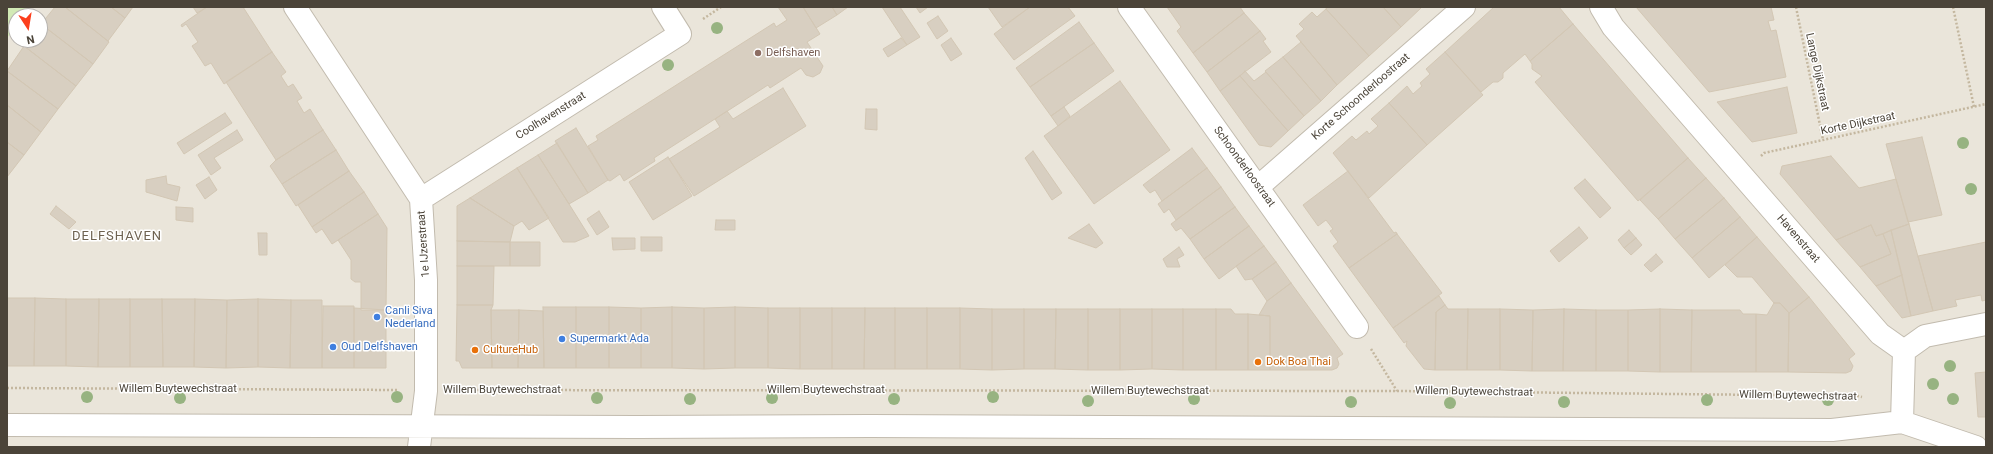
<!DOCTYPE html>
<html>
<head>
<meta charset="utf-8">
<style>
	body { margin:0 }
	#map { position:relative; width:1993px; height:454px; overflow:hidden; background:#f6f3ec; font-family:Roboto,sans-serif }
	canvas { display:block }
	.frame { position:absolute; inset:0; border:8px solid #4b4439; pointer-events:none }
	.north { position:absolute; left:8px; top:8px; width:40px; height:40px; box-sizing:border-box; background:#fff; border:1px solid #b7b4b0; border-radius:50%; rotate:168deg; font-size:11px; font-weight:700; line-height:16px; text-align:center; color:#4b4439 }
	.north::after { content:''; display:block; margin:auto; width:14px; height:18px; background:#fc3f1d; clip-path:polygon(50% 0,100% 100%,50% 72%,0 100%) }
</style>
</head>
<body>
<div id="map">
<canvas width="1993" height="454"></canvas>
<div class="frame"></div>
<div class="north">N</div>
</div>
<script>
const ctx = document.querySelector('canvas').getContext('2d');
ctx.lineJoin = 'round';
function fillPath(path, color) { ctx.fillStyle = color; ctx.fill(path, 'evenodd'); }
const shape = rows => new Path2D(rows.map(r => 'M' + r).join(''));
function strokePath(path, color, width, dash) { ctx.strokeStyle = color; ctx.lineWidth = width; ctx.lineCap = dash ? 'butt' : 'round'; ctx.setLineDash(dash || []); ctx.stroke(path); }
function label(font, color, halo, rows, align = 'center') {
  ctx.font = font + ' Roboto,sans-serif'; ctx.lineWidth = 3; ctx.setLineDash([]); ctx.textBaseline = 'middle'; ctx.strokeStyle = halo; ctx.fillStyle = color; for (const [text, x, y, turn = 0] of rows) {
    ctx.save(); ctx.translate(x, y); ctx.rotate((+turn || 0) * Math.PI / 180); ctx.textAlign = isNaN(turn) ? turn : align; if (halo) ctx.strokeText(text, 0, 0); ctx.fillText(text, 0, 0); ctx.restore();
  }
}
fillPath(shape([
	[7,7,1986,7,1986,447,7,447],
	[16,16,40,16,40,40,16,40]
]), '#eae5da');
fillPath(shape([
	[7,7,30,7,24,16,16,16,16,26,7,38]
]), '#d2eab5');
const building = shape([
	[55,7,65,7,109,42,93,64,41,24,55,7],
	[65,7,111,7,125,18,108,41,65,7],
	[111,7,133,7,125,18,111,7],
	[193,7,207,7,197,13,193,7],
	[207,7,243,7,272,52,224,84,211,63,205,66,192,46,198,42,186,24,182,27,181,25,207,7],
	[778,7,803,7,820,34,807,42,823,66,820,73,813,77,806,75,801,68,770,88,768,85,654,158,655,161,624,181,620,174,610,181,608,180,588,146,598,140,596,136,774,23,776,27,787,20,778,7],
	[803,7,832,7,837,15,816,28,803,7],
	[832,7,848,7,837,15,832,7],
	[882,7,900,7,920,37,907,45,882,7],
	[916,7,928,7,920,13,916,7],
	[988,7,1030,7,1002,27,988,7],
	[1030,7,1068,7,1075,16,1014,60,994,34,1030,7],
	[1167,7,1240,7,1244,13,1193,53,1177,31,1181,27,1167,7],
	[1328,7,1383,7,1401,27,1369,56,1326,9,1328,7],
	[1383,7,1422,7,1401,27,1383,7],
	[1494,7,1559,7,1573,24,1530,61,1525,54,1503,73,1503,78,1498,82,1493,82,1481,92,1445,52,1494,7],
	[1636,7,1771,7,1774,20,1768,21,1771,31,1776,30,1786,77,1709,92,1636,7],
	[1326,9,1369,56,1337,85,1296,36,1304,29,1299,24,1312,12,1317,17,1326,9],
	[1244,13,1260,31,1207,72,1193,53,1244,13],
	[938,16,948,31,937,39,927,23,938,16],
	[1079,22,1094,43,1030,87,1016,68,1079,22],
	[41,24,93,64,76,86,24,46,29,40,40,40,41,24],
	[1573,24,1688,158,1638,201,1535,82,1542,76,1532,69,1532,64,1530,61,1573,24],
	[1260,31,1266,39,1263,41,1271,52,1220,91,1207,72,1260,31],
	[901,38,907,45,888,57,883,49,901,38],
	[951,38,962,54,951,61,941,45,951,38],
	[1301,42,1337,85,1321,101,1283,57,1301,42],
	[1094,43,1114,71,1051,116,1030,87,1094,43],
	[24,46,76,86,58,109,7,71,24,46],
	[272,52,286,72,281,76,288,87,293,84,302,98,297,101,304,113,310,109,323,130,276,160,226,82,272,52],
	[1445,52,1483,95,1427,145,1389,103,1407,86,1413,94,1422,86,1420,83,1430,74,1426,69,1445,52],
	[1283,57,1321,101,1304,116,1265,71,1283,57],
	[7,71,58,109,41,132,7,105,7,71],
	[1245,71,1254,81,1266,72,1304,116,1288,131,1240,76,1245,71],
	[1240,76,1288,131,1271,147,1259,145,1220,91,1240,76],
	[1120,81,1170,150,1094,204,1044,136,1120,81],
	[1787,87,1797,133,1752,142,1717,102,1787,87],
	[783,88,806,126,694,196,669,159,720,127,715,119,727,111,733,119,783,88],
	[1389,103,1427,145,1369,198,1333,153,1352,136,1356,140,1367,131,1369,134,1378,126,1371,119,1389,103],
	[7,105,41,132,24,155,7,142,7,105],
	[1064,107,1070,116,1058,126,1051,116,1064,107],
	[866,109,877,109,877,130,865,129,866,109],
	[225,113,232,123,184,154,177,143,225,113],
	[576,128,608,180,588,193,555,141,576,128],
	[237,130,243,140,214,158,221,168,211,175,198,155,237,130],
	[323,130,336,150,282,184,270,166,276,160,323,130],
	[1922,137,1942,215,1908,222,1886,144,1922,137],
	[7,142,24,155,7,177,7,142],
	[557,143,588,193,569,204,538,155,557,143],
	[1192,148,1207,168,1162,201,1155,190,1150,193,1143,185,1192,148],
	[336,150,349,171,296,206,282,184,336,150],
	[1033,151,1062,193,1052,200,1025,158,1033,151],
	[538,155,569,204,589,236,575,242,563,242,517,168,538,155],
	[1831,156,1859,188,1896,179,1909,224,1876,236,1871,225,1836,240,1780,174,1782,166,1831,156],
	[668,157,692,196,653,220,629,182,668,157],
	[1688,158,1706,178,1658,219,1640,200,1688,158],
	[517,168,549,218,529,230,522,221,514,226,470,198,517,168],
	[1207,168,1221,187,1176,220,1169,209,1164,213,1158,204,1207,168],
	[349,171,364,192,312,227,298,205,349,171],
	[1348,171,1394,233,1396,232,1397,234,1349,268,1333,246,1338,242,1330,231,1333,229,1326,220,1318,226,1303,205,1348,171],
	[166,176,167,184,180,187,177,201,146,192,146,180,166,176],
	[209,177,217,190,205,199,196,185,209,177],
	[1706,178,1724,198,1675,239,1658,219,1706,178],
	[1585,179,1611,208,1600,218,1574,188,1585,179],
	[1221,187,1235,207,1190,239,1181,228,1176,231,1171,224,1221,187],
	[364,192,378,214,332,244,322,229,316,233,312,227,364,192],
	[470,198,514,226,510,242,457,241,457,206,470,198],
	[1724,198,1740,217,1692,258,1675,239,1724,198],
	[56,206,76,222,69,229,50,214,56,206],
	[176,207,193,208,193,222,176,220,176,207],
	[1235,207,1249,226,1204,259,1190,239,1235,207],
	[599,211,609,227,597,235,587,219,599,211],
	[378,214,387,228,386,310,361,310,361,282,355,282,351,279,351,260,338,240,378,214],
	[1740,217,1757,237,1709,278,1692,258,1740,217],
	[716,220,735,220,735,230,715,230,716,220],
	[1089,224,1103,243,1096,248,1068,238,1089,224],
	[1909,224,1933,311,1911,316,1891,230,1909,224],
	[1871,225,1876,236,1883,234,1891,254,1860,267,1836,240,1871,225],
	[1249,226,1264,246,1219,279,1204,259,1249,226],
	[1579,227,1588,238,1559,262,1550,251,1579,227],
	[1629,230,1636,238,1624,248,1618,240,1629,230],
	[1891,230,1902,275,1876,286,1860,267,1891,254,1883,234,1891,230],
	[258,233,267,233,267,255,259,255,258,233],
	[1397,234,1442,293,1393,328,1349,268,1397,234],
	[641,237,662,237,662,251,641,251,641,237],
	[1757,237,1809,297,1789,313,1780,303,1774,303,1752,277,1737,277,1725,265,1757,237],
	[612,238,635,238,635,249,613,250,612,238],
	[1636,238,1642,245,1631,255,1624,248,1636,238],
	[457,241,510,242,510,266,457,266,457,241],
	[510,242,540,242,540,266,510,266,510,242],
	[1986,242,1986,300,1982,301,1981,295,1955,300,1957,306,1933,311,1918,256,1986,242],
	[1264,246,1276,262,1252,279,1245,280,1236,266,1264,246],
	[1179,247,1184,255,1177,259,1180,267,1167,267,1163,259,1179,247],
	[1656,254,1663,262,1651,272,1644,265,1656,254],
	[1276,262,1291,283,1267,301,1252,279,1276,262],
	[457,266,494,266,493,305,457,305,457,266],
	[1902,275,1911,316,1902,318,1876,286,1902,275],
	[1291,283,1343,354,1337,358,1339,364,1337,368,1332,370,1270,370,1270,316,1259,315,1267,301,1291,283],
	[1439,296,1445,305,1436,312,1435,370,1424,369,1406,346,1407,341,1404,343,1393,328,1439,296],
	[1809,297,1855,354,1849,359,1853,366,1851,371,1846,373,1788,372,1789,313,1809,297],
	[7,298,35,298,34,366,7,366,7,298],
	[35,298,66,299,66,366,34,366,35,298],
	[66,299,99,299,98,367,66,366,66,299],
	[99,299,130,299,130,367,98,367,99,299],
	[130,299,162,299,163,367,130,367,130,299],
	[162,299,195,299,194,367,163,367,162,299],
	[195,299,227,300,226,368,194,367,195,299],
	[258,299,258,367,226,368,227,300,258,299],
	[258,299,291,300,290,368,258,367,258,299],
	[291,300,322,300,322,368,290,368,291,300],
	[1774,303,1780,303,1789,313,1788,372,1756,372,1756,314,1767,315,1774,303],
	[457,305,493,305,491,310,492,368,462,368,459,361,456,361,457,305],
	[1445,305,1448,309,1468,309,1467,370,1435,370,1436,312,1445,305],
	[323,306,354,306,354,368,322,368,323,306],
	[543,307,576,307,576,368,544,368,543,307],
	[576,307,609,307,609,368,576,368,576,307],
	[609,307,641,308,641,368,609,368,609,307],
	[672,307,672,368,641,368,641,308,672,307],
	[672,307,704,308,704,369,672,368,672,307],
	[735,307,768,308,768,368,735,368,735,307],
	[735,307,735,368,704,369,704,308,735,307],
	[354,308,386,310,386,368,354,368,354,308],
	[768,308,800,308,800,369,768,368,768,308],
	[800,308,832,308,832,369,800,369,800,308],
	[832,308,865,308,864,369,832,369,832,308],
	[865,308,895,308,895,369,864,369,865,308],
	[895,308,927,308,927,369,895,369,895,308],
	[927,308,960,308,960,369,927,369,927,308],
	[960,308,992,309,992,370,960,369,960,308],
	[992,309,1024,309,1024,369,992,370,992,309],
	[1024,309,1056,309,1055,369,1024,369,1024,309],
	[1056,309,1088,309,1088,370,1055,369,1056,309],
	[1088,309,1120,309,1120,370,1088,370,1088,309],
	[1120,309,1152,309,1152,369,1120,370,1120,309],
	[1152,309,1183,309,1183,370,1152,369,1152,309],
	[1183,309,1216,309,1216,370,1183,370,1183,309],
	[1216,309,1231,309,1235,314,1248,314,1248,370,1216,370,1216,309],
	[1468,309,1500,309,1500,370,1467,370,1468,309],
	[1500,309,1533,310,1532,371,1500,370,1500,309],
	[1564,309,1563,371,1532,371,1533,310,1564,309],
	[1564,309,1596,310,1596,371,1563,371,1564,309],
	[1660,309,1660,372,1628,371,1628,310,1660,309],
	[1660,309,1692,310,1691,372,1660,372,1660,309],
	[491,310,519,310,518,368,492,368,491,310],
	[519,310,543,311,544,368,518,368,519,310],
	[1596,310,1628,310,1628,371,1596,371,1596,310],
	[1692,310,1740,310,1743,314,1756,314,1756,372,1691,372,1692,310],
	[1248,314,1270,316,1270,370,1248,370,1248,314],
	[1986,372,1986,417,1978,417,1975,373,1986,372]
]);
fillPath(building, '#d8cfc1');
strokePath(building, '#d3c7b4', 1);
const street = shape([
	[295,7,421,199,426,280,426,391,419,447],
	[1129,7,1357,327],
	[1601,7,1613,27,1880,334,1904,351],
	[1258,187,1464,7],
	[421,199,680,34,663,7],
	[1904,351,1925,336,1986,324],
	[1902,422,1904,351],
	[7,425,637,427,870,426,1832,430,1902,422,1976,447]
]);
strokePath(street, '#c2bbae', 24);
strokePath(shape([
	[1796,7,1823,140],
	[1953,7,1974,107],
	[703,19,721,7],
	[1761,156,1764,153,1986,104],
	[1371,349,1397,391],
	[7,388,398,390],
	[453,390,1398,391,1858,396,1862,397]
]), '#c4b79f', 2.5, [2, 2]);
strokePath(street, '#fff', 22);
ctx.fillStyle = '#97b381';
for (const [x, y] of [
	[717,28],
	[668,65],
	[1963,143],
	[1971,189],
	[1950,366],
	[1933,384],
	[87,397],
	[397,397],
	[993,397],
	[180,398],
	[597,398],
	[772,398],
	[690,399],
	[894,399],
	[1194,399],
	[1953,399],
	[1707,400],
	[1828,400],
	[1088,401],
	[1351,402],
	[1564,402],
	[1450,403]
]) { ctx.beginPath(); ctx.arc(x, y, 6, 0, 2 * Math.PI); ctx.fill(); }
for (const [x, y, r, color] of [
	[758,53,4,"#8d6e63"],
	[377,317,4,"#3f7fe0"],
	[562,339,4,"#3f7fe0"],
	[333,347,4,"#3f7fe0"],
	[475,350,4,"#e8710a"],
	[1258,362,4,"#e8710a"]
]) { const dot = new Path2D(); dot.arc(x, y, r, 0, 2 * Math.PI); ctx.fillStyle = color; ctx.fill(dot); strokePath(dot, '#fff', 1.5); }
label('11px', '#785e54', '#fff', [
	["Delfshaven",766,53]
], 'left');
label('11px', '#4b4439', '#fff', [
	["Lange Dijkstraat",1817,72,78],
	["Korte Schoonderloostraat",1361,97,-41],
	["Coolhavenstraat",551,116,-32],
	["Korte Dijkstraat",1858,124,-12],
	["Schoonderloostraat",1244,167,54],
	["Havenstraat",1798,239,49],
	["1e IJzerstraat",424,244,-94],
	["Willem Buytewechstraat",178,389],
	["Willem Buytewechstraat",502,390],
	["Willem Buytewechstraat",826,390],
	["Willem Buytewechstraat",1150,391],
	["Willem Buytewechstraat",1474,392,1],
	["Willem Buytewechstraat",1798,396,1]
]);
label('11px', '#366cbe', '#fff', [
	["Canli Siva",385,311],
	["Nederland",385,324],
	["Supermarkt Ada",570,339],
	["Oud Delfshaven",341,347]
], 'left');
label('11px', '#c56008', '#fff', [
	["CultureHub",483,350],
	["Dok Boa Thai",1266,362]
], 'left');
ctx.letterSpacing = '1px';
label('13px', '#6e6250', '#fff', [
	["DELFSHAVEN",117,237]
]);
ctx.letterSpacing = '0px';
</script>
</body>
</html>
